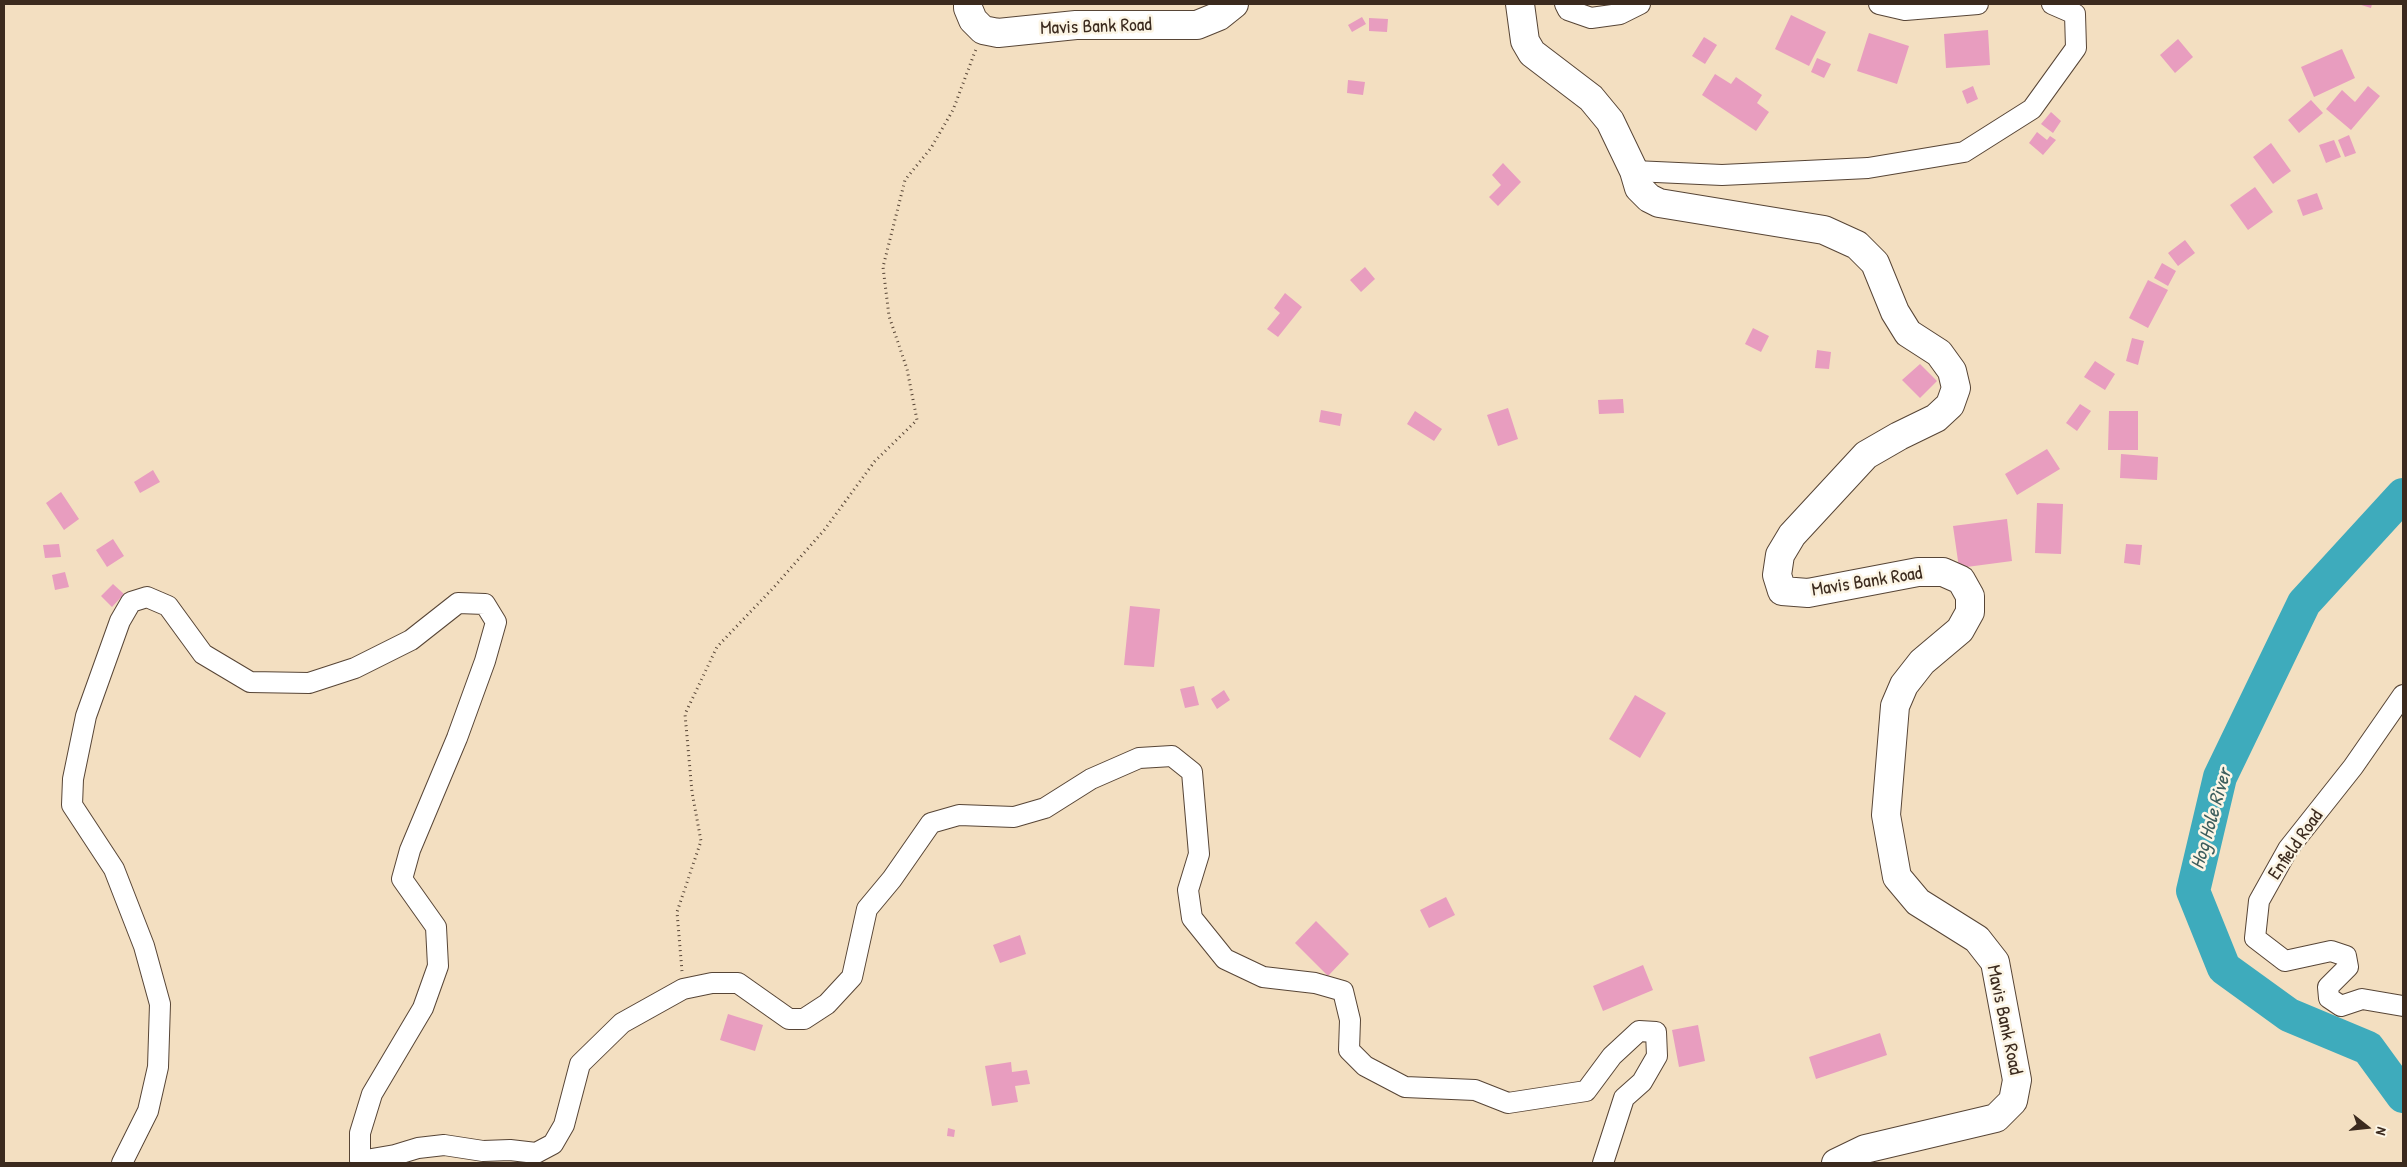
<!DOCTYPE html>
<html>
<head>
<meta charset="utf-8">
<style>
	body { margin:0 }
	#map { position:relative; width:2407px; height:1167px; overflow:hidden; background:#f3dfc1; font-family:"Patrick Hand",sans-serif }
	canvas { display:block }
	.frame { position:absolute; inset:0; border:5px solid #3b2a1e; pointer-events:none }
	.north { position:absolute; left:2342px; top:1102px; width:50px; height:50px; -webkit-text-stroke:4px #fcf5e5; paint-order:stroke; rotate:106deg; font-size:14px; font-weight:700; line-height:20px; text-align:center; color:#3b2a1e }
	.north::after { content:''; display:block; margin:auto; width:18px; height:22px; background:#3b2a1e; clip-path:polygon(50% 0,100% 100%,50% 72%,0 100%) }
</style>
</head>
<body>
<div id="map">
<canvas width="2407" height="1167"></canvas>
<div class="frame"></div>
<div class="north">N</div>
</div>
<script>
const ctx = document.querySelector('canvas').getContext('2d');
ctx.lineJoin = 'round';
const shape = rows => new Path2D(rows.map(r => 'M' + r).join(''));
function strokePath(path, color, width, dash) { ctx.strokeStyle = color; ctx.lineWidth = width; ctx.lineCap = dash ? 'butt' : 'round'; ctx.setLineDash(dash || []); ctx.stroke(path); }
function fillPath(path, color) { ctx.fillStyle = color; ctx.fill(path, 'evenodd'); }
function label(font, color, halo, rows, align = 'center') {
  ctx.font = font + ' "Patrick Hand",sans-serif'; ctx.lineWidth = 5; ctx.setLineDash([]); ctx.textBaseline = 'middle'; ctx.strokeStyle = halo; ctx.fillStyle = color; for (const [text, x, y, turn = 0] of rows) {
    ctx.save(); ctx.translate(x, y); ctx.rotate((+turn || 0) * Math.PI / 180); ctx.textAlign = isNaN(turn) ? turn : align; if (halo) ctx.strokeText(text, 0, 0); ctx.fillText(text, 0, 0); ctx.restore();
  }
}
strokePath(shape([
	[2403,495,2304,603,2220,777,2193,891,2224,968,2289,1015,2368,1048,2403,1096]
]), '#3eabbc', 34);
fillPath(shape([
	[2358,4,2372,4,2371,8],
	[1791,15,1826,32,1809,66,1775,49],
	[1362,17,1366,24,1352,32,1348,25],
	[1369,18,1388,19,1387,32,1369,31],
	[1988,30,1990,65,1946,68,1944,34],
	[1869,33,1909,46,1897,84,1857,71],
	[1704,37,1717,45,1705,64,1692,56],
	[2178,39,2193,57,2175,73,2160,55],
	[2342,49,2355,78,2314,97,2301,67],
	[1817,58,1831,64,1824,78,1811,72],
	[1715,74,1731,84,1736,77,1762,95,1757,103,1769,112,1756,131,1702,95],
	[1348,80,1365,82,1363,95,1347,93],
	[1973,86,1978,99,1967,104,1962,91],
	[2368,86,2380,96,2351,130,2326,109,2342,90,2355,102],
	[2311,100,2323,113,2299,133,2288,120],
	[2051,112,2061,121,2053,133,2041,124],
	[2037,132,2047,140,2050,136,2056,140,2043,155,2029,143],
	[2349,135,2356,153,2345,157,2338,140],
	[2334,140,2341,157,2326,163,2319,145],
	[2271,143,2291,171,2273,184,2253,157],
	[1503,163,1521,182,1498,206,1489,197,1501,185,1492,175],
	[2255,187,2273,212,2248,230,2230,205],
	[2317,193,2323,209,2303,216,2297,200],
	[2185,240,2195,253,2178,266,2168,253],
	[2162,263,2176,271,2168,286,2154,278],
	[1365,267,1375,279,1361,292,1350,280],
	[2148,280,2168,290,2148,328,2129,318],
	[1285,293,1302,307,1278,337,1267,329,1280,313,1274,308],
	[1753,328,1769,336,1761,352,1745,344],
	[2132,338,2144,341,2138,365,2126,361],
	[1817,350,1831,352,1829,369,1815,368],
	[2095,361,2115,374,2105,390,2084,377],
	[1920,364,1937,381,1920,398,1902,380],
	[1623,399,1624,413,1599,414,1598,400],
	[2080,404,2091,411,2077,431,2066,423],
	[1508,408,1518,439,1498,446,1487,415],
	[1321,410,1342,414,1340,426,1319,422],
	[1415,411,1442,429,1434,441,1407,424],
	[2109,411,2138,411,2138,450,2108,450],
	[2047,449,2060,469,2017,495,2005,474],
	[2121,454,2158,457,2157,480,2120,478],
	[153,470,160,482,140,493,134,482],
	[61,492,79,519,64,530,46,503],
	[2037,503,2063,504,2061,554,2035,553],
	[2007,519,2012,561,1959,568,1953,526],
	[113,539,124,556,107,567,96,550],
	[59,544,61,557,45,558,43,545],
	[2126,544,2142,545,2140,565,2124,563],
	[65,572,69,587,55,590,52,575],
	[113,584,124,594,112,607,101,596],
	[1130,606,1160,609,1154,667,1124,665],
	[1194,686,1199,705,1185,708,1180,689],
	[1224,690,1230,700,1217,709,1211,699],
	[1635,695,1666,713,1640,758,1609,739],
	[1446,897,1455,915,1429,928,1420,910],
	[1316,921,1349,954,1328,976,1295,943],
	[1020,935,1026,954,1000,963,993,945],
	[1643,965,1653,990,1603,1011,1593,986],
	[728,1014,763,1025,755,1051,720,1040],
	[1698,1025,1705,1061,1679,1067,1672,1030],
	[1880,1033,1887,1055,1816,1079,1809,1057],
	[1011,1062,1012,1072,1027,1070,1030,1084,1015,1086,1018,1102,992,1106,985,1066],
	[948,1128,955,1130,954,1137,947,1136]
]), '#e89dbf');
const street = shape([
	[1565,4,1568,10,1591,18,1620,14,1640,4],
	[1879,4,1905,10,1978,4],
	[1634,171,1722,175,1868,168,1964,152,2032,109,2076,48,2075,14,2052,4],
	[2403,695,2353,767,2288,849,2259,901,2255,938,2285,961,2331,951,2346,956,2348,967,2328,987,2329,998,2341,1006,2362,999,2403,1006],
	[122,1163,148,1111,158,1067,160,1004,144,946,114,869,72,805,73,779,86,716,120,621,131,602,147,597,168,606,203,654,250,682,309,683,355,668,411,640,458,603,485,604,496,622,485,661,457,738,410,850,402,879,436,927,438,966,423,1008,372,1094,360,1133,360,1161,395,1155,418,1148,444,1145,483,1151,510,1150,536,1153,553,1144,564,1125,580,1064,622,1023,683,989,712,983,738,983,789,1019,804,1019,827,1004,852,977,867,909,892,879,931,823,959,815,1014,817,1045,808,1091,779,1139,758,1172,756,1192,772,1199,854,1188,890,1192,918,1225,959,1263,977,1315,983,1343,991,1350,1020,1349,1050,1365,1066,1405,1087,1475,1090,1508,1103,1586,1091,1612,1056,1639,1031,1656,1032,1657,1056,1642,1082,1624,1098,1603,1163]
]);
const secondary = shape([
	[968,4,968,8,973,20,983,30,998,33,1076,25,1197,25,1219,16,1234,4],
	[1520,4,1525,41,1532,53,1591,98,1610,121,1634,171,1639,188,1649,198,1659,203,1824,230,1857,245,1875,263,1895,312,1908,333,1939,353,1952,371,1956,388,1950,405,1936,418,1899,436,1866,455,1792,535,1780,555,1777,575,1782,591,1808,593,1918,572,1943,572,1961,580,1970,596,1970,612,1960,630,1922,662,1904,685,1895,706,1886,815,1897,877,1918,902,1977,939,1995,962,2017,1080,2013,1101,1996,1118,1865,1149,1836,1163]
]);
strokePath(street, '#574536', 22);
strokePath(secondary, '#574536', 30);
strokePath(shape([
	[682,971,677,912,701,841,692,792,685,714,717,647,775,586,825,529,875,461,917,420,907,369,889,316,883,267,905,180,931,148,953,110,976,49]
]), '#574536', 3, [1, 4]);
strokePath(street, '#fff', 20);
strokePath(secondary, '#fff', 28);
label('19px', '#3b2a1e', '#fcf5e5', [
	["Mavis Bank Road",1096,27,-2],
	["Mavis Bank Road",1867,582,-9],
	["Enfield Road",2296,845,-55],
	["Mavis Bank Road",2004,1020,78]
]);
label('italic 20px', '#3c5e5d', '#fcf5e5', [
	["Hog Hole River",2212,819,-74]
]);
</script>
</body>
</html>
